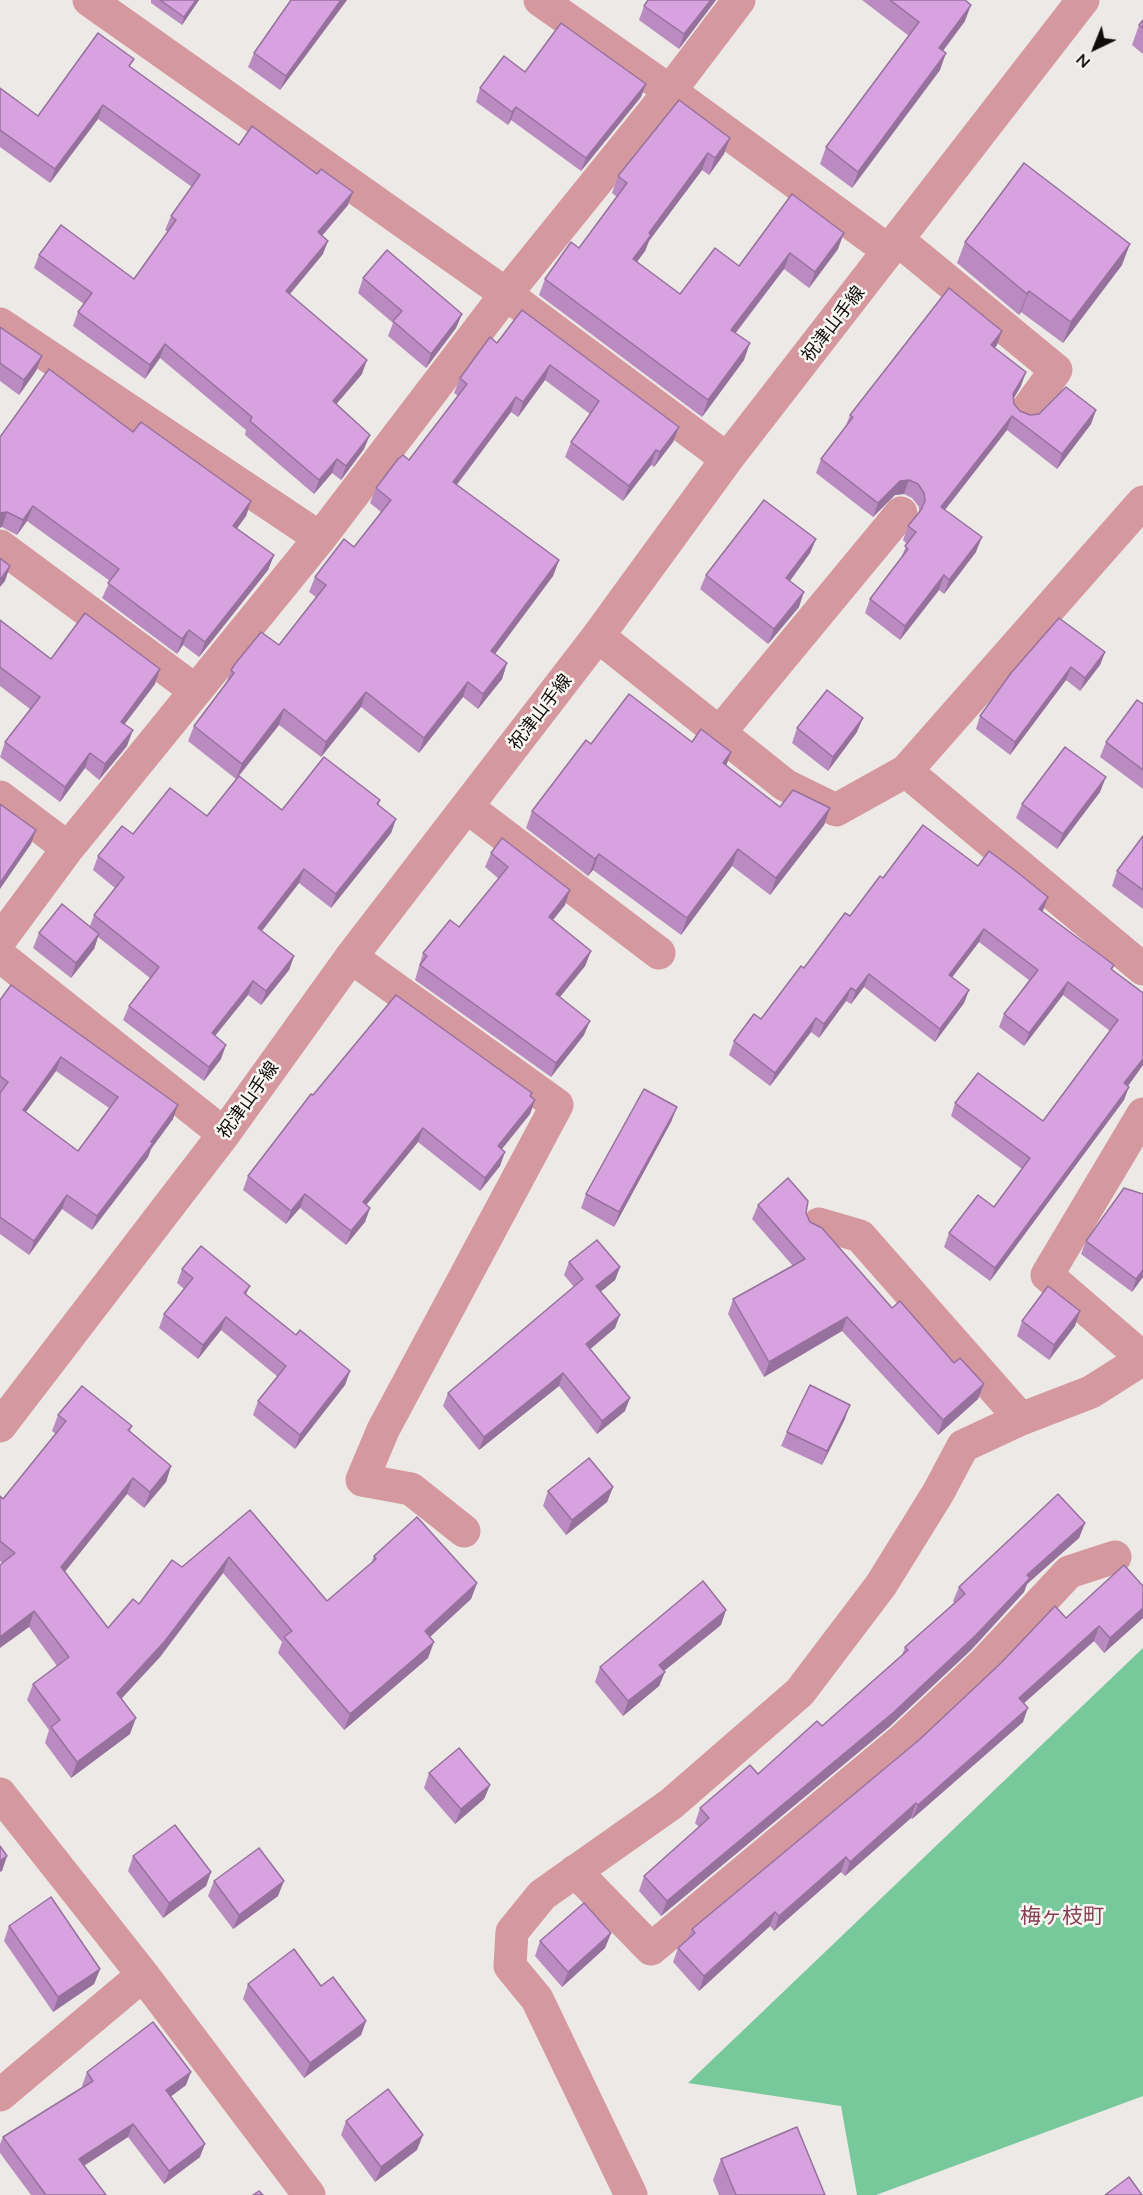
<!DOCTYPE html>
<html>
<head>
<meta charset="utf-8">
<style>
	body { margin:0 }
	#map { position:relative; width:1143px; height:2195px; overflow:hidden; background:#ece9e6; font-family:Lato,sans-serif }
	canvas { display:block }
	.north { position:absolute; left:1065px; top:18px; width:60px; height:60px; -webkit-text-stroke:4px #faf7f3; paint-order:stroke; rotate:223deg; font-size:16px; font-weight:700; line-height:24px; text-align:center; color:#0f0e0d }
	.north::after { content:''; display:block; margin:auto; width:21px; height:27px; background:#0f0e0d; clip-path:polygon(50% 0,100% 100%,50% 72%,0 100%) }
</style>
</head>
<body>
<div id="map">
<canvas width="1143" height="2195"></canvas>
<div class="north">N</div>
</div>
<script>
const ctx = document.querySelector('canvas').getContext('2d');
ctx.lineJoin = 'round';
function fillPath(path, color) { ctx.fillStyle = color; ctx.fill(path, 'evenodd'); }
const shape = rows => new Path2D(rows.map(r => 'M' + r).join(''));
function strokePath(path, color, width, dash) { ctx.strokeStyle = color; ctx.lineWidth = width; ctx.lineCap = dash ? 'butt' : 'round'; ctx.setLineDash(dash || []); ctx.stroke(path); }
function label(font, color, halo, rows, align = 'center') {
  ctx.font = font + ' Lato,"Noto Sans JP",sans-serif'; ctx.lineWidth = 5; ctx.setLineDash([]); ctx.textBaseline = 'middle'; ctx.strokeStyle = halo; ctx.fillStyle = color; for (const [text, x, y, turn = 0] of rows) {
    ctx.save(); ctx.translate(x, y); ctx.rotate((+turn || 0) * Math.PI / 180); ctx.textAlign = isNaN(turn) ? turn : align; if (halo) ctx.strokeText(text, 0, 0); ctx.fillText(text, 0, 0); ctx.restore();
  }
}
fillPath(shape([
	[1143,1648,1143,2096,876,2195,857,2195,841,2106,688,2083]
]), '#77c89a');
strokePath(shape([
	[89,0,506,294,727,459],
	[540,0,670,91,889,251],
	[898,240,1056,370,1026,411],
	[0,324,320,538],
	[0,546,196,691],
	[598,636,785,785,836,810,906,771,1143,502],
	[720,732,901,513],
	[906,771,1143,969],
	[0,797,68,848],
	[467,807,659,953],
	[0,940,68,848,320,538,506,294,670,91,739,0],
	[0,956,224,1134],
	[351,957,557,1105,383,1430,362,1480,411,1489,464,1531],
	[1143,1114,1047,1275,1143,1358],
	[819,1224,860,1236,1021,1419],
	[0,1426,224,1134,351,957,598,636,727,459,1083,0],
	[0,1794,143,1975,309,2195],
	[575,1871,651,1949,901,1741,984,1663,1069,1572,1115,1557],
	[0,2095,143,1975],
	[631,2195,537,1999,510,1966,512,1932,542,1895,671,1804,800,1692,881,1585,938,1493,963,1446,1021,1419,1091,1392,1143,1359]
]), '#d5989e', 33);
fillPath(shape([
	[151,0,199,0,182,25,151,3],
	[347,0,280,90,248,67,254,53],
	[716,0,679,49,639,20,644,6],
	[862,0,965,0,965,21,943,51,940,70,852,188,820,164,826,147,909,36],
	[1143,20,1143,54,1132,45,1139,25],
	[131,67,239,145,348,205,322,236,323,254,289,294,362,374,336,404,364,449,341,480,332,473,314,494,245,435,246,430,160,358,145,379,73,326,78,312,84,304,34,268,39,255,134,279,168,232,165,230,171,216,192,187,98,119,50,183,0,147,0,88,38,116],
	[525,72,646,84,641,97,581,171,511,120,508,125,476,102,480,88],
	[679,100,724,154,709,175,702,170,649,241,645,251,637,262,680,294,739,266,792,194,838,249,809,288,784,269,736,333,744,360,702,417,539,295,545,279,579,248,617,197,612,193,618,176],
	[965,242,1122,265,1063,343,1021,312,1019,315,957,263],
	[363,278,462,314,456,328,426,368,388,336,393,323,358,293],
	[522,310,679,427,673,442,654,467,651,465,623,501,565,457,571,442,590,414,545,380,518,417,511,412,457,485,559,560,553,576,495,654,507,663,502,679,478,709,463,697,419,753,361,707,321,757,279,725,239,776,282,810,380,800,378,806,396,819,391,833,331,908,299,883,262,931,294,956,289,970,261,1005,248,995,215,1036,221,1059,204,1081,123,1020,129,1006,150,978,98,937,94,949,71,978,33,948,39,933,90,926,94,915,115,888,93,870,98,856,133,834,207,816,236,779,188,741,194,726,226,683,231,670,279,645,316,597,309,592,315,577,354,547,381,512,370,503,376,488,409,460,458,396,454,393,460,378,497,343],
	[0,327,42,356,36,371,19,395,0,381],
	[1002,331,995,348,1021,386,1013,399,1014,404,1020,411,1030,415,1096,410,1091,424,1057,469,1007,430,945,510,976,552,944,594,939,590,900,640,865,613,870,599,901,558,907,544,903,540,908,526,919,512,919,507,912,498,904,494,895,495,873,517,816,473,821,459,845,428,850,415],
	[133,432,251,501,246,516,237,528,274,555,268,570,199,657,183,645,177,654,102,598,110,581,27,521,17,535,2,527,0,437],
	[816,539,810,553,790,581,799,607,768,644,700,589,706,575],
	[0,620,51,659,155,684,124,724,127,746,99,780,85,768,60,802,0,757,5,742,30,709,0,686],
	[1105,652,1100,665,1080,691,1066,680,1010,755,976,729,980,716,1011,673],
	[1143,704,1143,789,1100,757,1106,742],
	[797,728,857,732,828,771,792,743],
	[692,742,731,752,726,766,780,807,830,808,824,825,770,895,732,866,681,935,593,870,588,876,526,828,532,811,591,744],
	[1100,792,1057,849,1016,818,1022,804],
	[1143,836,1143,909,1112,886,1117,871],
	[491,853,565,905,553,920,591,951,585,966,560,997,584,1035,551,1077,415,980,423,953,459,927,499,879,485,867],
	[978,866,1043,911,1043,912,1114,965,1112,970,1143,993,1143,1065,1128,1086,1124,1100,990,1281,944,1247,949,1233,994,1207,1022,1169,951,1116,955,1103,1043,1121,1110,1031,1063,995,1024,1046,999,1027,1004,1014,1029,980,979,942,952,977,969,990,964,1003,935,1042,864,987,851,1004,846,1001,819,1038,811,1032,770,1086,729,1055,734,1041,761,1019,804,968,883,878],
	[0,1000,173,1119,151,1149,148,1157,92,1230,62,1209,29,1255,0,1234],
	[56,1071,109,1108,78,1151,26,1112],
	[531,1097,535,1100,530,1114,502,1149,500,1166,480,1191,418,1142,366,1205,370,1208,365,1222,346,1245,300,1208,286,1224,243,1190,248,1176],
	[677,1107,671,1122,614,1227,581,1208,586,1194],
	[758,1205,806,1213,810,1222,892,1308,954,1363,984,1384,978,1399,938,1435,842,1331,764,1377,728,1314,733,1299,793,1266,752,1219],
	[1086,1241,1143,1277,1132,1292,1081,1254],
	[569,1262,620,1267,615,1280,601,1291,615,1328,590,1349,625,1411,597,1434,559,1386,479,1450,443,1406,448,1393,574,1287,564,1275],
	[182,1269,250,1286,246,1295,296,1335,350,1371,345,1385,295,1449,253,1415,258,1401,278,1377,221,1330,198,1359,159,1328,164,1314,184,1289,177,1283],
	[1022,1321,1075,1326,1049,1360,1017,1336],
	[58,1415,132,1426,130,1431,171,1466,166,1482,144,1508,127,1494,65,1571,108,1628,139,1604,250,1510,327,1601,371,1564,374,1556,477,1583,471,1599,430,1637,428,1658,344,1730,278,1653,282,1642,223,1573,160,1657,121,1698,130,1734,71,1778,45,1743,49,1730,27,1700,33,1684,57,1666,29,1627,2,1563,0,1561,0,1496,3,1499,56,1434,52,1431],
	[845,1419,822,1465,781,1446,787,1432],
	[613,1487,607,1502,566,1535,543,1506,548,1491],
	[1085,1523,1079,1538,1027,1584,1024,1592,971,1650,889,1727,661,1916,639,1891,644,1876,699,1827,695,1823,700,1808,758,1774,822,1726,902,1655,905,1647,954,1603,953,1601,959,1587],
	[1143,1586,1143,1618,1104,1653,1094,1641,1024,1703,1023,1722,912,1819,911,1818,845,1876,841,1872,774,1931,770,1926,699,1991,673,1962,678,1948,688,1938,692,1929,1066,1618],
	[721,1625,664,1671,665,1672,659,1686,623,1716,595,1682,600,1667],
	[429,1773,490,1785,484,1799,455,1824,424,1788],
	[133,1856,211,1872,206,1886,163,1918,128,1871],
	[214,1881,278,1896,233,1929,208,1896],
	[9,1926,100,1969,94,1984,53,2012,4,1941],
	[611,1933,605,1948,562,1987,535,1956,540,1941],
	[248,1984,321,1986,366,2021,361,2035,304,2078,243,1999],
	[87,2072,186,2085,170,2097,200,2157,164,2184,128,2137,84,2166,106,2195,31,2195,0,2153,0,2144,3,2137,83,2087,82,2086],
	[346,2121,417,2150,375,2182,341,2135],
	[721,2159,825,2195,719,2195,713,2180]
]), '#ba8bc1');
fillPath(shape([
	[196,0,199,0,182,25,184,17],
	[341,0,347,0,280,90,286,76],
	[711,0,716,0,679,49,684,34],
	[971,5,965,21,933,64,939,48],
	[946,53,940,70,852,188,858,172],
	[646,84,641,97,581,171,586,158],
	[103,105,98,119,50,183,55,169],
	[516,107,511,120,508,125,512,112],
	[730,138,724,154,709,175,715,158],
	[708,153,702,170,649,241,645,251,627,275,633,259,649,233],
	[353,192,348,205,313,246,318,232],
	[844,233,838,249,809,288,815,272],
	[328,241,323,254,281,305,286,291],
	[1130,244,1122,265,1063,343,1071,322],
	[790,253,784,269,725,346,731,330],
	[1029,291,1021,312,1019,315,1027,294],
	[462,314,456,328,426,368,431,354],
	[1002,331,997,345,986,359,991,345],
	[750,343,744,360,702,417,708,400],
	[165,344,160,358,145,379,150,365],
	[42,356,36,371,19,395,24,380],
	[367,360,362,374,328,414,333,401],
	[550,365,545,380,518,417,523,402],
	[1026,372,1021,386,1008,408,1013,394],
	[516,397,511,412,447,497,453,482],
	[1096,410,1091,424,1057,469,1062,454],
	[1012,416,1007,430,936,521,941,507],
	[679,427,673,442,654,467,660,452],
	[370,435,364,449,341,480,346,466],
	[656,450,651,465,623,501,629,486],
	[337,459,332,473,314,494,319,480],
	[909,480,904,494,895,495,873,517,878,503,900,481],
	[251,501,246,516,228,541,233,526],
	[33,506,27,521,17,535,23,520],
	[7,512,2,527,0,528,0,513],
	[982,537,976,552,944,594,949,580],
	[816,539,810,553,781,593,786,578],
	[274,555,268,570,199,657,205,642],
	[559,560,553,576,486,666,491,651],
	[10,566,5,581,0,587,0,580],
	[944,575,939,590,900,640,905,626],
	[804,592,799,607,768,644,774,629],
	[189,630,183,645,177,654,182,639],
	[1105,652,1100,665,1080,691,1085,678],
	[507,663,502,679,478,709,483,694],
	[1071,667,1066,680,1010,755,1015,742],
	[160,669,155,684,115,737,121,722],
	[468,682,463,697,419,753,424,738],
	[366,692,361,707,321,757,326,742],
	[284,709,279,725,236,779,242,764],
	[863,718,857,732,828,771,833,757],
	[133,730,127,746,99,780,105,764],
	[731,752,725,769,723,763],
	[90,753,85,768,60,802,65,787],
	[1106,777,1100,792,1057,849,1063,834],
	[830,808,824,825,770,895,776,878],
	[396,819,391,833,331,908,336,894],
	[36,830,31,844,0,889,0,883],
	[738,849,732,866,681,935,687,918],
	[599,854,593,870,588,876,595,859],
	[304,869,299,883,253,942,258,928],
	[570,890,565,905,543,932,549,917],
	[1048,897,1043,911,1034,923,1039,909],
	[984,929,979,942,944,988,949,975],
	[99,934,94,949,71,978,76,963],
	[591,951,585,966,551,1008,556,994],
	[294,956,289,970,261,1005,266,991],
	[869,974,864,987,851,1004,856,991],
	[253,981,248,995,206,1047,212,1033],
	[1068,982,1063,995,1024,1046,1029,1033],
	[851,988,846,1001,819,1038,824,1024],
	[969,990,964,1003,935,1042,940,1029],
	[816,1018,811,1032,770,1086,775,1073],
	[590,1021,584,1035,551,1077,556,1063],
	[226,1045,221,1059,204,1081,209,1067],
	[61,1057,56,1071,17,1124,23,1110],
	[1143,1059,1143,1065,1120,1097,1124,1083],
	[1129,1087,1124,1100,990,1281,995,1268],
	[535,1100,530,1114,493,1160,498,1146],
	[178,1105,173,1119,151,1149,148,1157,92,1230,97,1216],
	[677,1107,671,1122,614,1227,619,1212],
	[423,1128,418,1142,358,1215,363,1202],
	[505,1152,500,1166,480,1191,485,1178],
	[305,1194,300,1208,286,1224,291,1211],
	[67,1195,62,1209,29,1255,34,1241],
	[370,1208,365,1222,346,1245,351,1231],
	[620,1267,615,1280,592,1299,596,1286],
	[1143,1270,1143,1277,1132,1292,1136,1279],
	[1080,1311,1075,1326,1049,1360,1054,1345],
	[620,1315,615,1328,581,1357,586,1344],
	[226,1317,221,1330,198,1359,203,1345],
	[847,1317,842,1331,764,1377,769,1362],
	[350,1371,345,1385,295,1449,300,1435],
	[563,1373,559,1386,479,1450,484,1437],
	[984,1384,978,1399,938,1435,943,1420],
	[630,1398,625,1411,597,1434,602,1421],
	[850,1405,845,1419,822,1465,827,1451],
	[171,1466,166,1482,144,1508,150,1492],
	[133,1478,127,1494,56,1583,61,1567],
	[613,1487,607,1502,566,1535,572,1520],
	[1085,1523,1079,1538,1027,1584,1024,1592,971,1650,889,1727,661,1916,667,1901],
	[229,1557,223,1573,160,1657,112,1709,117,1693],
	[477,1583,471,1599,419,1647,425,1631],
	[1143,1608,1143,1618,1104,1653,1110,1638],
	[726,1610,721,1625,654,1679,659,1665],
	[34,1611,29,1627,0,1648,0,1637],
	[1099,1626,1094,1641,1014,1712,1019,1698],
	[434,1642,428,1658,344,1730,350,1714],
	[665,1672,659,1686,623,1716,628,1701],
	[1028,1708,1023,1722,912,1819,918,1805],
	[136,1718,130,1734,71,1778,77,1762],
	[490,1785,484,1799,455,1824,461,1809],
	[916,1803,911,1818,845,1876,850,1862],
	[7,1856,2,1871,0,1872,0,1861],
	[846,1857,841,1872,774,1931,779,1916],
	[211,1872,206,1886,163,1918,169,1903],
	[284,1881,278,1896,233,1929,239,1915],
	[775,1912,770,1926,699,1991,704,1976],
	[611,1933,605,1948,562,1987,568,1972],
	[100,1969,94,1984,53,2012,58,1997],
	[366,2021,361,2035,304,2078,310,2063],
	[191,2072,186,2085,161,2104,166,2090],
	[133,2124,128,2137,74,2172,79,2159],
	[423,2135,417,2150,375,2182,381,2167],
	[205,2144,200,2157,164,2184,169,2171]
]), '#97719d');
const building = shape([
	[160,0,196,0,184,17,160,0],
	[291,0,341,0,286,76,254,53,291,0],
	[648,0,711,0,684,34,644,6,648,0],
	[890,0,965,0,971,5,939,48,946,53,858,172,826,147,919,22,890,0],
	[1143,20,1143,28,1139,25,1143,20],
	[561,23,646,84,586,158,516,107,512,112,480,88,504,56,525,72,561,23],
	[98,33,134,59,129,66,239,145,252,126,317,174,321,169,353,192,318,232,328,241,286,291,367,360,333,401,370,435,346,466,337,459,319,480,250,421,252,417,165,344,150,365,78,312,92,293,39,255,61,225,134,279,176,220,171,216,200,175,103,105,55,169,0,130,0,88,38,116,98,33],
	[679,100,730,138,715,158,708,153,649,233,651,235,633,259,680,294,715,248,739,266,792,194,844,233,815,272,790,253,731,330,750,343,708,400,545,279,571,242,579,248,627,183,618,176,679,100],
	[1024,163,1130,244,1071,322,1029,291,1027,294,965,242,1024,163],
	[387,250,462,314,431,354,393,321,402,311,363,278,387,250],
	[949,288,1002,331,991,345,1026,372,1013,394,1014,404,1020,411,1030,415,1039,414,1066,387,1096,410,1062,454,1012,416,941,507,982,537,949,580,944,575,905,626,870,599,908,549,905,546,916,532,908,526,921,510,925,501,924,493,918,484,909,480,900,481,878,503,821,459,853,417,850,415,949,288],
	[522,310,679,427,660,452,656,450,629,486,571,442,599,401,550,365,523,402,516,397,453,482,559,560,491,651,507,663,483,694,468,682,424,738,366,692,326,742,284,709,242,764,194,726,234,673,231,670,235,664,261,632,279,645,326,585,315,577,344,539,354,547,391,500,376,488,398,459,403,455,409,460,467,384,460,378,490,337,497,343,522,310],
	[0,327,42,356,24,380,0,363,0,327],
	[49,369,133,432,141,422,251,501,233,526,274,555,205,642,189,630,182,639,108,583,119,569,33,506,23,520,7,512,0,513,0,437,49,369],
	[764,500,816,539,786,578,804,592,774,629,706,575,764,500],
	[0,558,10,566,0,580,0,558],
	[85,613,160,669,121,722,133,730,105,764,90,753,65,787,5,742,40,697,0,667,0,620,51,659,85,613],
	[1059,618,1105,652,1085,678,1071,667,1015,742,980,716,1011,673,1059,618],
	[827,690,863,718,833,757,797,728,827,690],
	[629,694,692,742,701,729,731,752,723,763,780,807,793,790,830,808,776,878,738,849,687,918,599,854,595,859,532,811,586,740,591,744,629,694],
	[1137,700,1143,704,1143,770,1106,742,1137,700],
	[1065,747,1106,777,1063,834,1022,804,1065,747],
	[324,757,380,800,377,804,396,819,336,894,304,869,258,928,294,956,266,991,253,981,212,1033,226,1045,209,1067,129,1006,159,967,94,915,124,877,98,856,122,826,133,834,170,788,207,816,239,776,282,810,324,757],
	[0,804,36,830,0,883,0,804],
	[923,825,978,866,989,851,1017,872,1048,897,1039,909,1114,965,1111,969,1143,993,1143,1059,1124,1083,1129,1087,995,1268,949,1233,978,1195,994,1207,1030,1158,955,1103,978,1073,1043,1121,1118,1020,1068,982,1029,1033,1004,1014,1038,970,984,929,949,975,969,990,940,1029,869,974,856,991,851,988,824,1024,816,1018,775,1073,734,1041,754,1014,761,1019,801,966,804,968,845,913,850,916,880,876,883,878,923,825],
	[1143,836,1143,890,1117,871,1143,836],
	[502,838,570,890,549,917,591,951,556,994,590,1021,556,1063,420,965,427,956,423,953,450,920,459,927,508,867,491,853,502,838],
	[62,904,99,934,76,963,39,933,62,904],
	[11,985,178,1105,151,1142,153,1143,97,1216,67,1195,34,1241,0,1217,0,1093,8,1082,0,1076,0,1000,11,985],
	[61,1057,118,1097,78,1151,23,1110,61,1057],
	[396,995,532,1093,530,1096,535,1100,498,1146,505,1152,485,1178,423,1128,363,1202,370,1208,351,1231,305,1194,291,1211,248,1176,311,1094,313,1095,396,995],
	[644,1089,677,1107,619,1212,586,1194,644,1089],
	[788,1178,808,1201,806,1213,810,1222,822,1228,892,1308,900,1301,954,1363,960,1358,984,1384,943,1420,847,1317,769,1362,733,1299,805,1259,758,1205,788,1178],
	[1124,1188,1143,1194,1143,1270,1136,1279,1086,1241,1124,1188],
	[597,1240,620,1267,596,1286,620,1315,586,1344,630,1398,602,1421,563,1373,484,1437,448,1393,583,1279,569,1262,597,1240],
	[201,1246,250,1286,244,1293,296,1335,300,1330,350,1371,300,1435,258,1401,286,1366,226,1317,203,1345,164,1314,193,1278,182,1269,201,1246],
	[1048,1286,1080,1311,1054,1345,1022,1321,1048,1286],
	[810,1385,850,1405,827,1451,787,1432,810,1385],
	[82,1386,132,1426,128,1430,171,1466,150,1492,133,1478,61,1567,108,1628,133,1599,139,1604,172,1560,182,1567,250,1510,327,1601,376,1559,374,1556,417,1517,477,1583,425,1631,434,1642,350,1714,284,1637,292,1631,229,1557,165,1641,117,1693,136,1718,77,1762,51,1727,60,1720,33,1684,69,1657,34,1611,0,1637,0,1565,15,1553,0,1541,0,1496,3,1499,66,1421,58,1415,82,1386],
	[589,1458,613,1487,572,1520,548,1491,589,1458],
	[1058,1494,1085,1523,1027,1575,1030,1578,976,1635,894,1712,667,1901,644,1876,709,1818,700,1808,750,1765,758,1774,817,1721,822,1726,908,1650,905,1647,965,1594,959,1587,1058,1494],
	[1124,1565,1143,1586,1143,1608,1110,1638,1099,1626,1019,1698,1028,1708,918,1805,916,1803,850,1862,846,1857,779,1916,775,1912,704,1976,678,1948,695,1933,692,1929,919,1740,1002,1662,1055,1606,1066,1618,1124,1565],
	[703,1581,726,1610,659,1665,665,1672,628,1701,600,1667,703,1581],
	[459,1748,490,1785,461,1809,429,1773,459,1748],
	[175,1825,211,1872,169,1903,133,1856,175,1825],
	[0,1846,7,1856,0,1861,0,1846],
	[259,1848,284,1881,239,1915,214,1881,259,1848],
	[51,1897,100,1969,58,1997,9,1926,51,1897],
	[584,1903,611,1933,568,1972,540,1941,584,1903],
	[294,1949,321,1986,333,1977,366,2021,310,2063,248,1984,294,1949],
	[153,2022,191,2072,166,2090,205,2144,169,2171,133,2124,79,2159,106,2195,46,2195,3,2137,93,2081,87,2072,153,2022],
	[388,2089,423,2135,381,2167,346,2121,388,2089],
	[797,2127,825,2195,736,2195,721,2159,797,2127],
	[1129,2177,1142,2195,1105,2195,1129,2177],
	[259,2191,263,2195,253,2195,259,2191]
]);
fillPath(building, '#d8a2e0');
strokePath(building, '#97719d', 1.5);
label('18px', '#0f0e0d', '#faf7f3', [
	["祝津山手線",833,324,-52],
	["祝津山手線",540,712,-52],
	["祝津山手線",248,1100,-54]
]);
label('21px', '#833d54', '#faf7f3', [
	["梅ヶ枝町",1062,1916]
]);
</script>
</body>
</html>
